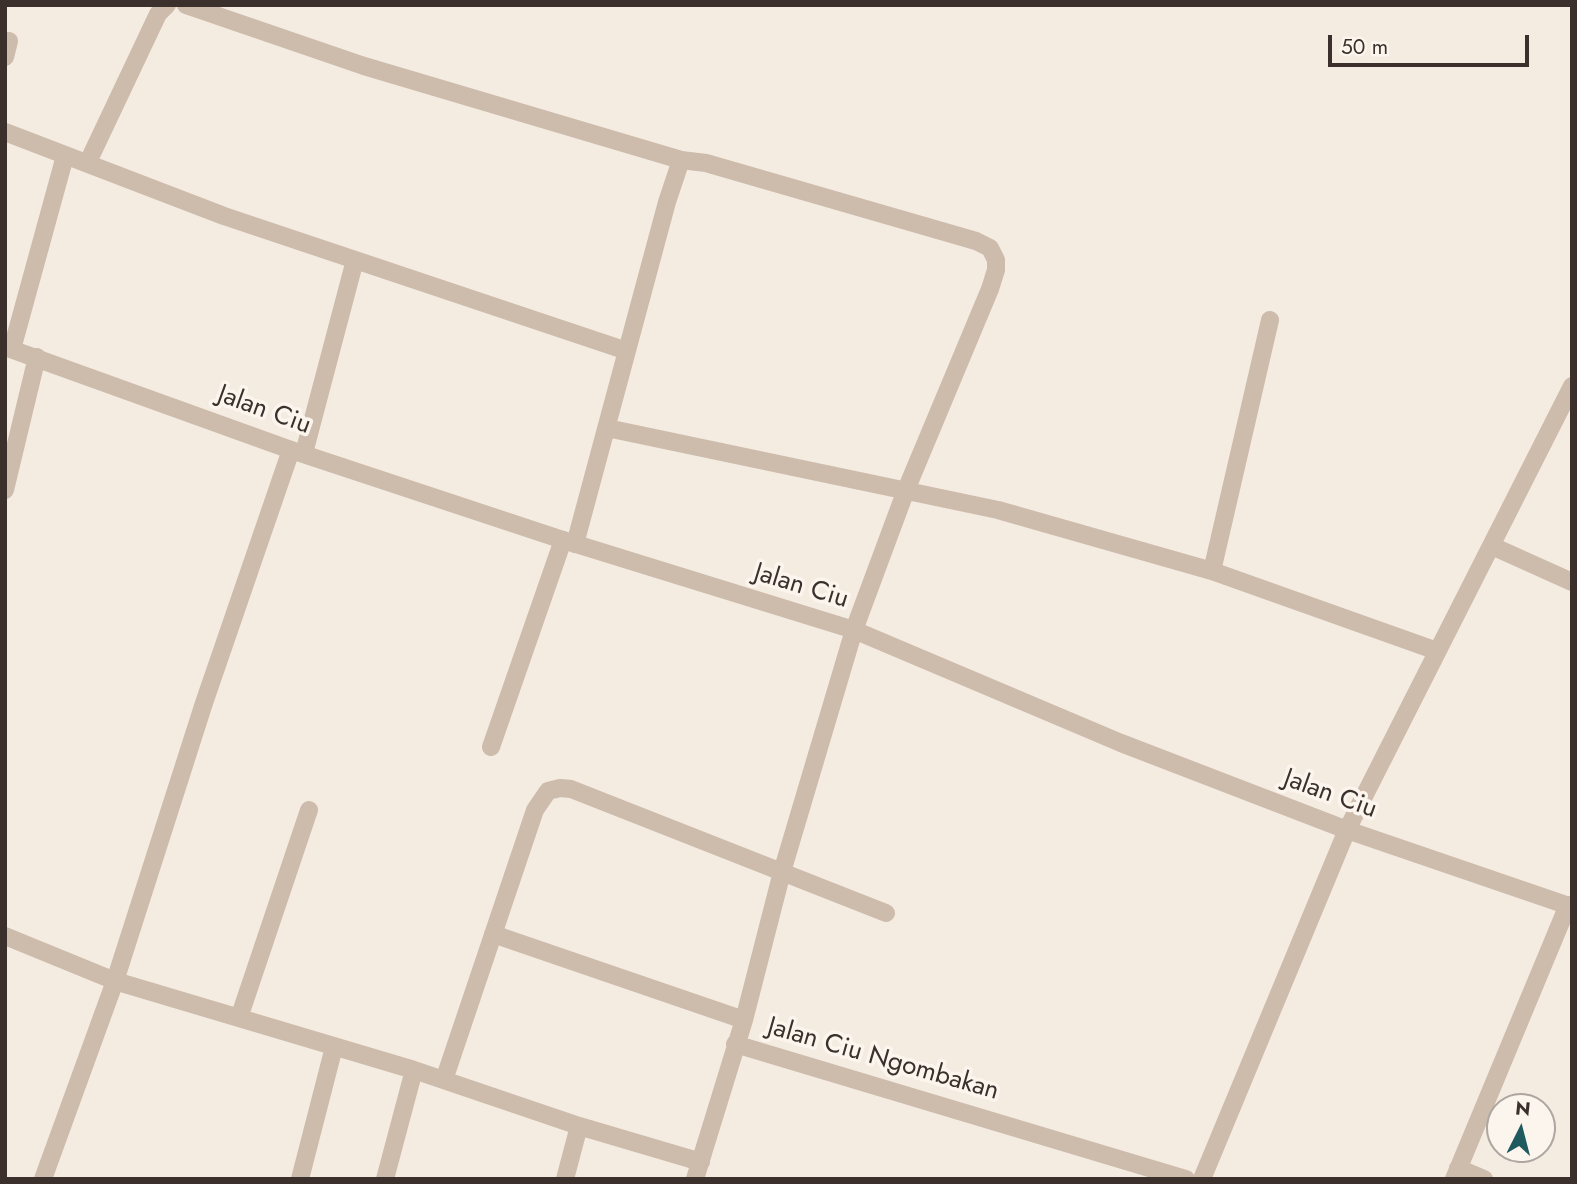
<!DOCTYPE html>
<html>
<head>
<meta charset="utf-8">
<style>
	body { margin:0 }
	#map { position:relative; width:1577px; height:1184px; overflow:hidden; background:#f4ebe1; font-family:Jost,sans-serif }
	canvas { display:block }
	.frame { position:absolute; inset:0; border:7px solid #3b302b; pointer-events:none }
	.north { position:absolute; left:1486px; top:1093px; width:70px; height:70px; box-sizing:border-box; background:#fbf5ee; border:2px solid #aea6a0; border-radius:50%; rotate:6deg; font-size:19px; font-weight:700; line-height:28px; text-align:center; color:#3b302b }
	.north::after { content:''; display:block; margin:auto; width:24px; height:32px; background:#1f5a5e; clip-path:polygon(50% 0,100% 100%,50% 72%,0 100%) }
	.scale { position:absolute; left:1328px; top:35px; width:201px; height:32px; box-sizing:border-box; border:4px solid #3b302b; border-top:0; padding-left:9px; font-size:21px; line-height:24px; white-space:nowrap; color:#3b302b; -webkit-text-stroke:5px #fbf5ee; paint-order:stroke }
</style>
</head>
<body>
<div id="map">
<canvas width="1577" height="1184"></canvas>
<div class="frame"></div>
<div class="north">N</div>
<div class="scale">50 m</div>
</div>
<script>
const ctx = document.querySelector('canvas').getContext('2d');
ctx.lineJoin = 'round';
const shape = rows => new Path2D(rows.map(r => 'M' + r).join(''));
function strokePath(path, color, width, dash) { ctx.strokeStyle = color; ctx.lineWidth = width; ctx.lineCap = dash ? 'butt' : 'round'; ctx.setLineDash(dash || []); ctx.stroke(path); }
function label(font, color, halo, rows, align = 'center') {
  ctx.font = font + ' Jost,sans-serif'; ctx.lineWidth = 7; ctx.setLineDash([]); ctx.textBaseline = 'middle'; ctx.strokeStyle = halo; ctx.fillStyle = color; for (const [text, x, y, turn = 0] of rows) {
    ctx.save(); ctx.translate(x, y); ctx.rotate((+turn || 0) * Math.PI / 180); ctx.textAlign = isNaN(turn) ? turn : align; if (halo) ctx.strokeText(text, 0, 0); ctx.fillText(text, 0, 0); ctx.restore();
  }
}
strokePath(shape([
	[186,5,364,66,681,160],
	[5,57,9,41],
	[5,132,224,216,627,351],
	[88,162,158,14,167,5],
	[12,349,65,156],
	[607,428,998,510,1212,571,1270,320],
	[304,453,355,260],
	[5,490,37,357],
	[575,544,667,202,681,160,706,163,976,241,990,248,996,260,996,270,990,289,906,490,854,630,782,872,744,1020,695,1179],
	[1492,546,1572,582],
	[1212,571,1437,651],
	[491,747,563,540],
	[493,934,744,1020],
	[5,936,115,981,414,1070,579,1126,701,1162],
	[239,1018,309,810],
	[735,1044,1186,1179],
	[444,1080,535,810,548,791,560,788,571,789,886,913],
	[1458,1168,1484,1179],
	[43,1179,115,981,204,703,291,450],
	[300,1179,334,1047],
	[385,1179,414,1070],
	[565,1179,579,1126],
	[1202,1179,1347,830,1572,386],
	[1454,1179,1568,905]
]), '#cdbbac', 18);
strokePath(shape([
	[5,347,291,450,563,540,854,630,1121,743,1347,830,1572,907]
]), '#cdbbac', 18);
label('26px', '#3b302b', '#fbf5ee', [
	["Jalan Ciu",264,411,20],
	["Jalan Ciu",801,587,17],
	["Jalan Ciu",1330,795,20],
	["Jalan Ciu Ngombakan",883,1060,16]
]);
</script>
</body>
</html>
